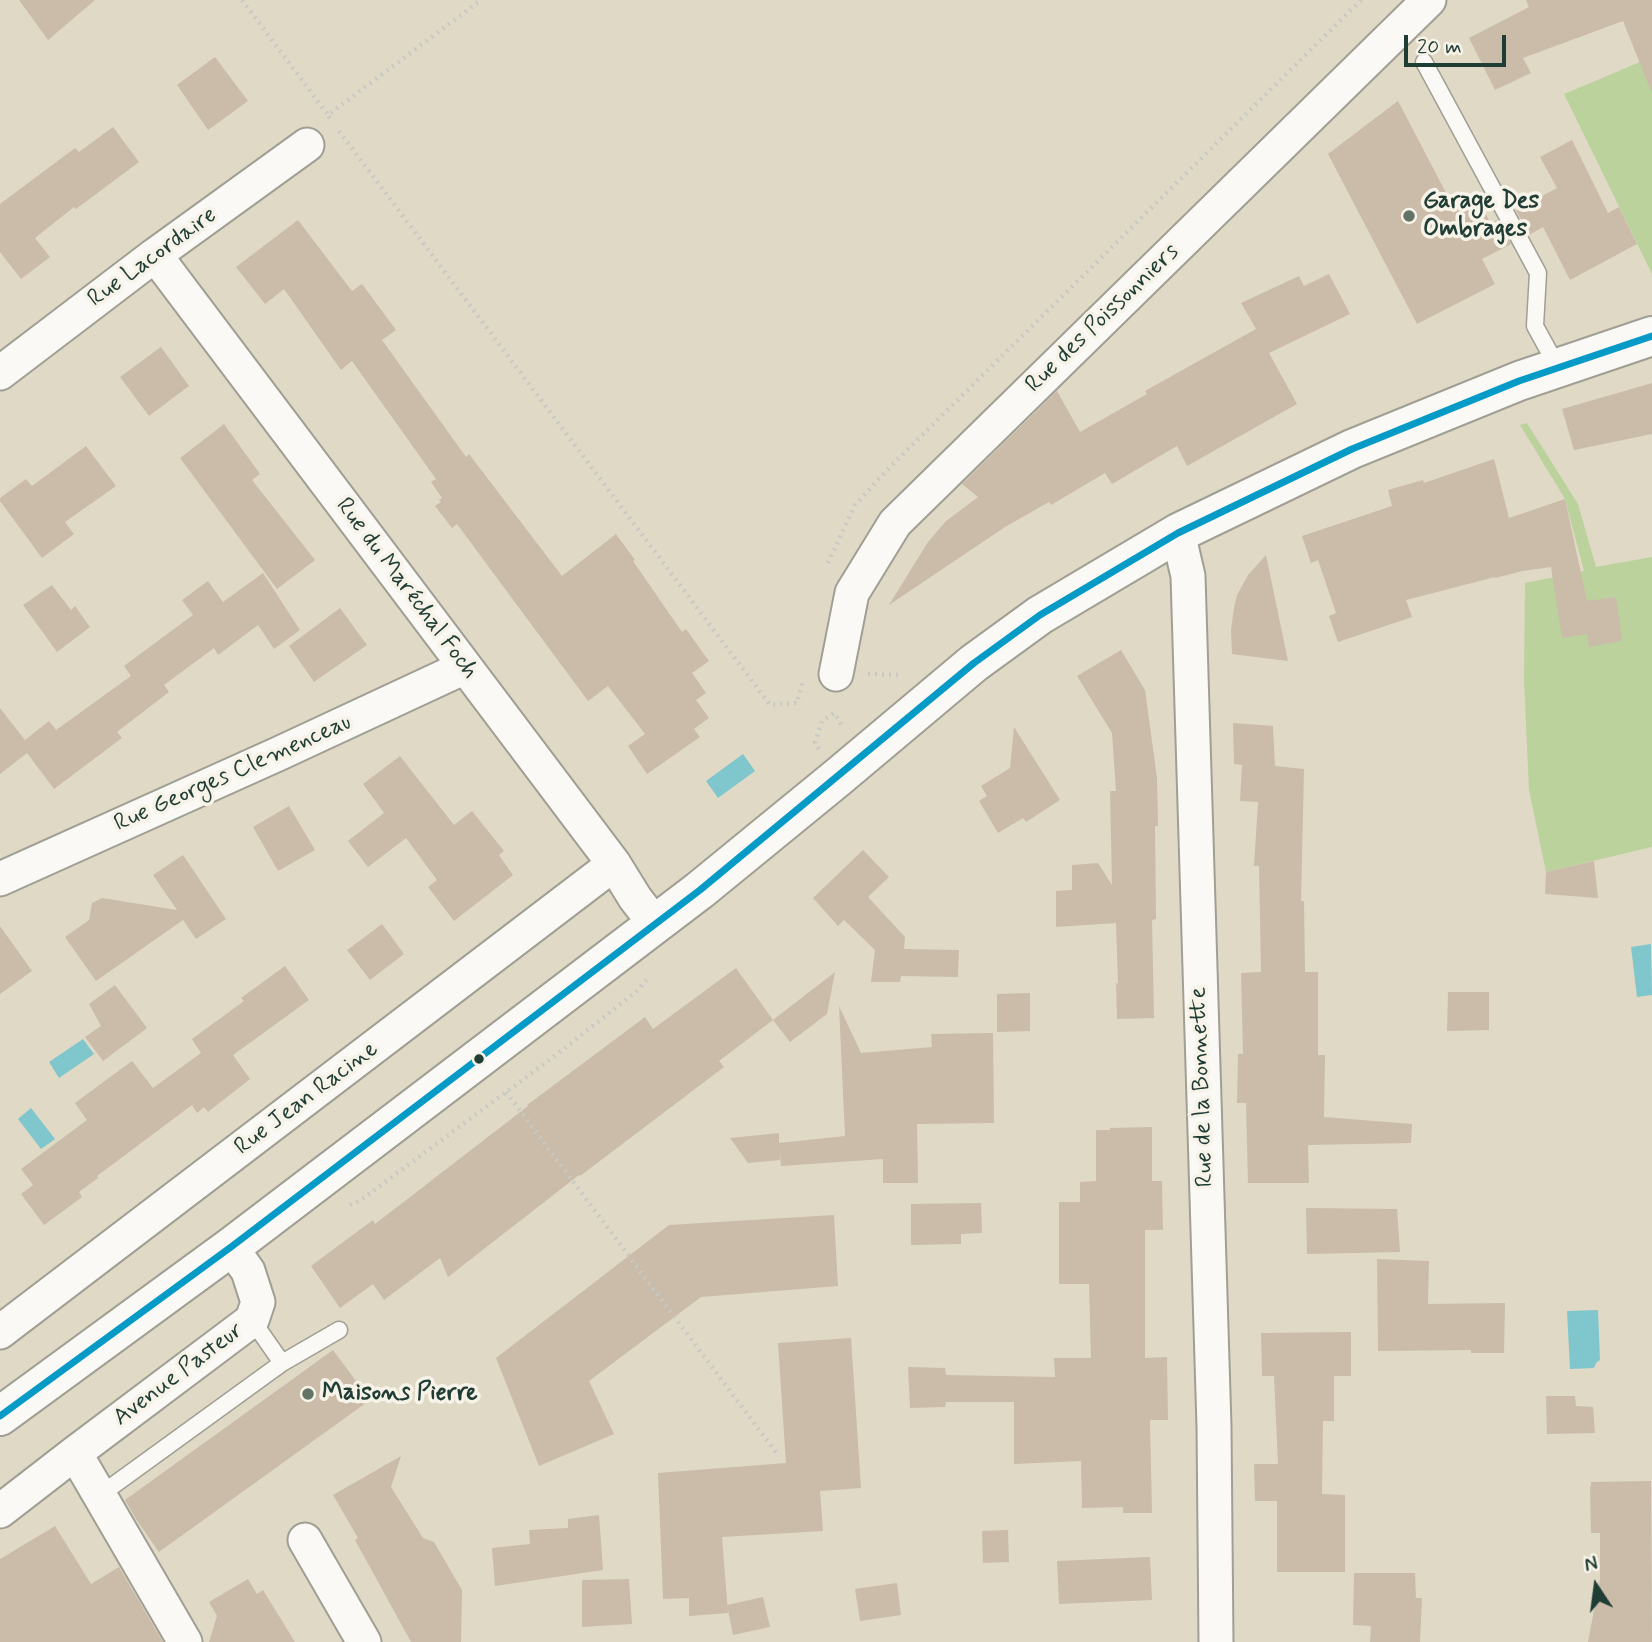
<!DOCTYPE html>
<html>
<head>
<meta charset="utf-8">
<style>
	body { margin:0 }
	#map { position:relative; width:1652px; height:1642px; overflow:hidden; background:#e0d9c6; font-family:Mynerve,sans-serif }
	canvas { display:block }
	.north { position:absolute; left:1561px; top:1551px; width:70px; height:70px; -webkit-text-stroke:5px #f7f3e8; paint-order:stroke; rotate:347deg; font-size:19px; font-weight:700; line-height:28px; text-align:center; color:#1f3d34 }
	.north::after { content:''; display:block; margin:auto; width:24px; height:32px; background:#1f3d34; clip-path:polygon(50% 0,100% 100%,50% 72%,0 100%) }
	.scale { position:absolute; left:1404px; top:35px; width:102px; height:32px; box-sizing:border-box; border:4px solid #1f3d34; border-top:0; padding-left:9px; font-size:21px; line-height:24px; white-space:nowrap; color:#1f3d34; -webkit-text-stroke:5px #f7f3e8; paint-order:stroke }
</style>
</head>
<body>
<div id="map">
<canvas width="1652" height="1642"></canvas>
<div class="north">N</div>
<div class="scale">20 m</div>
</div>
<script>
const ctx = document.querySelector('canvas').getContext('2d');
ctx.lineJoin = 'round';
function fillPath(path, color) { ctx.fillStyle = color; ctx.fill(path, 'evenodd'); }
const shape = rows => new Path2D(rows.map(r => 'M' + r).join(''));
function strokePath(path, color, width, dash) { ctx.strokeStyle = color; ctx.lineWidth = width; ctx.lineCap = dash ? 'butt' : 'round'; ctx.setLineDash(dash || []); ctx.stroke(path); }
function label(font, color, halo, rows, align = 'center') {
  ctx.font = font + ' Mynerve,sans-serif'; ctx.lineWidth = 7; ctx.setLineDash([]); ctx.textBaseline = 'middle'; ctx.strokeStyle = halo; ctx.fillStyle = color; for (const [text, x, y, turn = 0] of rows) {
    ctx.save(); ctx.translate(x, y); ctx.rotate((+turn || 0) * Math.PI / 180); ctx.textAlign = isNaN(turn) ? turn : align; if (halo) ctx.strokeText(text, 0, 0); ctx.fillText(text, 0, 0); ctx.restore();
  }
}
fillPath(shape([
	[1652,57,1652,274,1564,94],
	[1527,423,1578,504,1596,567,1652,557,1652,847,1546,872,1529,790,1524,681,1525,583,1584,571,1565,499,1520,425]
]), '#bbd29d');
fillPath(shape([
	[743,754,755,771,718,798,706,781],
	[1651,944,1652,995,1637,997,1631,947],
	[83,1039,94,1054,59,1078,49,1062],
	[31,1108,55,1139,41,1149,18,1119],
	[1598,1310,1600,1360,1596,1363,1594,1368,1570,1369,1567,1311]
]), '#7fc7cd');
fillPath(shape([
	[19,0,95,0,48,40],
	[1526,0,1652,0,1652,90,1651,91,1623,21,1523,58,1531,73,1495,90,1469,38,1529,7],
	[215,57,248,101,208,130,177,85],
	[1398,101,1455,210,1477,198,1491,224,1497,220,1511,244,1482,259,1495,284,1417,324,1328,154],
	[113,127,139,162,76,209,74,207,35,238,50,257,21,279,0,252,0,204,75,148,79,152],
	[1572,140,1608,213,1619,207,1637,244,1570,280,1543,227,1529,235,1516,210,1557,188,1540,157],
	[298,220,352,291,362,284,396,330,382,340,466,457,469,454,562,576,616,534,635,560,633,561,682,632,686,629,709,661,692,673,706,693,696,700,709,718,694,729,700,737,647,774,628,746,645,734,608,686,588,701,457,524,452,528,435,506,441,502,439,500,442,498,431,482,436,479,352,361,341,370,284,289,265,304,236,267],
	[1329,274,1350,314,1269,353,1297,404,1187,466,1177,446,1112,484,1105,473,1051,505,1049,502,1005,527,889,605,928,542,946,521,978,497,962,484,1057,391,1080,432,1147,394,1145,391,1256,329,1241,303,1299,276,1304,286],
	[161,347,189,386,149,416,120,377],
	[1652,383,1652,434,1574,450,1562,409],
	[224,424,260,474,252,480,315,560,277,589,180,458],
	[86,446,116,486,65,522,74,534,42,558,0,501,0,498,26,479,32,486],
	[1494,459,1509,518,1565,499,1587,601,1616,597,1622,641,1589,647,1587,634,1562,638,1551,567,1523,571,1495,578,1495,577,1406,600,1412,617,1338,642,1329,616,1336,613,1318,560,1311,563,1302,536,1392,506,1388,490,1423,480,1424,483],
	[1266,555,1288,661,1232,654,1231,630,1234,608,1237,595,1248,575],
	[263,573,300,630,274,649,258,625,218,655,214,648,164,685,169,692,117,732,122,738,54,789,27,753,0,774,0,708,25,740,49,721,56,730,131,676,124,666,193,615,182,600,208,581,223,602],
	[52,585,71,610,75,606,90,627,57,652,23,605],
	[340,608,367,645,314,682,289,646],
	[1121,650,1145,690,1157,778,1158,826,1155,826,1156,919,1152,920,1154,1018,1117,1019,1116,983,1118,984,1116,923,1056,927,1056,891,1072,890,1072,865,1098,863,1112,885,1110,791,1116,791,1112,733,1077,676],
	[1233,723,1273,726,1275,766,1304,769,1301,901,1304,901,1305,972,1318,972,1318,1055,1325,1055,1324,1117,1412,1124,1411,1143,1308,1145,1309,1183,1248,1183,1246,1103,1237,1103,1238,1054,1243,1054,1241,973,1261,972,1259,866,1254,866,1258,802,1240,801,1242,765,1234,764],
	[1014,727,1060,800,1026,822,1023,818,998,833,979,801,987,796,981,786,1010,768],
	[400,756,454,825,472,811,504,851,499,855,513,875,454,921,428,887,437,880,406,838,368,867,348,841,384,813,363,784],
	[289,806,315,850,278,871,253,827],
	[863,850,889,877,868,897,905,937,904,949,959,950,958,977,901,976,900,982,871,982,875,950,844,920,838,926,813,898],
	[183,855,226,919,196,939,183,920,96,981,65,937,89,920,92,903,102,898,177,910,153,875],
	[1594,861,1598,898,1545,894,1546,872],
	[382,924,404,954,370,980,347,950],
	[0,926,32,971,0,994],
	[285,966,309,1000,233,1055,250,1079,208,1112,204,1107,197,1113,192,1105,97,1176,98,1178,79,1192,82,1197,44,1225,21,1194,33,1185,21,1169,87,1120,75,1103,132,1061,153,1088,201,1053,192,1039,244,1001,241,998],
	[736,968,773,1020,719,1061,724,1067,580,1176,579,1175,448,1277,440,1258,384,1300,373,1284,340,1308,311,1266,373,1220,375,1224,528,1106,527,1105,645,1017,653,1029],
	[835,972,827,1014,790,1042,773,1020],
	[115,985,147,1028,103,1061,85,1037,101,1026,89,1004],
	[1448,992,1489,992,1489,1030,1447,1031],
	[1030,993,1030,1031,997,1032,997,994],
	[839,1006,861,1053,932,1047,931,1034,993,1033,994,1123,917,1124,918,1183,883,1183,883,1159,781,1166,780,1153,780,1160,748,1163,730,1138,779,1133,779,1143,845,1136],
	[1152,1127,1152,1181,1162,1181,1163,1230,1145,1230,1145,1358,1167,1357,1168,1420,1150,1420,1152,1513,1123,1513,1123,1507,1082,1508,1081,1461,1014,1464,1014,1402,946,1402,945,1407,910,1408,908,1367,945,1368,946,1375,1055,1377,1054,1358,1091,1358,1089,1284,1059,1284,1059,1202,1080,1202,1080,1182,1096,1181,1096,1130,1110,1130,1110,1128],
	[981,1203,982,1233,961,1234,961,1244,911,1245,911,1204],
	[1306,1208,1397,1209,1400,1252,1307,1254],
	[834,1215,838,1286,701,1297,589,1381,614,1434,539,1466,496,1358,669,1225],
	[1377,1259,1429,1261,1428,1304,1505,1303,1504,1353,1471,1353,1471,1350,1378,1351],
	[1351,1332,1351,1376,1334,1376,1334,1421,1323,1421,1322,1494,1345,1495,1345,1572,1277,1572,1277,1501,1255,1501,1254,1464,1278,1464,1274,1376,1262,1376,1261,1333],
	[851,1338,861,1488,820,1491,823,1531,722,1537,728,1613,689,1616,689,1598,663,1599,658,1473,786,1463,778,1343],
	[333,1350,370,1400,159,1552,136,1519,125,1500],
	[1546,1396,1575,1396,1576,1406,1593,1407,1595,1433,1547,1434],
	[401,1456,391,1487,423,1538,434,1542,462,1590,461,1642,411,1642,355,1540,358,1538,333,1495],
	[1651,1481,1652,1642,1588,1642,1600,1579,1600,1533,1591,1533,1590,1487,1591,1486,1591,1482],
	[599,1515,603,1570,495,1586,492,1548,530,1544,529,1530,568,1528,568,1519],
	[55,1526,91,1584,119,1567,163,1642,0,1642,0,1559],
	[1008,1530,1009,1562,983,1563,982,1531],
	[1150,1557,1152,1600,1059,1604,1057,1561],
	[1354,1573,1415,1573,1416,1598,1422,1598,1420,1642,1370,1642,1371,1626,1353,1625],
	[248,1579,257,1594,263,1590,295,1642,209,1642,217,1616,209,1602],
	[629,1579,632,1624,582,1627,582,1580],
	[897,1583,901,1615,860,1621,855,1589],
	[763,1597,770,1627,733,1635,727,1605]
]), '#cabca8');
const service = shape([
	[1424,62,1538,273,1535,326,1558,368],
	[252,1320,282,1363],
	[100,1495,282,1363,339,1330]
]);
const minor = shape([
	[155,255,614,864,635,898,655,924],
	[0,373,155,255,307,145],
	[1178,533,1188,576,1214,1426,1216,1642],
	[836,674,852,593,895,523,1429,0],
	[0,879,278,754,465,667],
	[0,1332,614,864],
	[75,1453,185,1642],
	[0,1511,75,1453,252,1320,258,1302,248,1271,231,1247],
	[305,1540,364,1642]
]);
const primary = shape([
	[0,1416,231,1247,700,890,837,778,974,663,1040,615,1178,533,1352,449,1519,381,1652,336]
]);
strokePath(service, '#a09f93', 19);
strokePath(minor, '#a09f93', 37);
strokePath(primary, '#a09f93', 42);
strokePath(shape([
	[242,0,328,115],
	[330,118,328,115,481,0],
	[339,131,770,705,797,703,803,680],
	[828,563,855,505,891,466,1361,0],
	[868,674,901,675],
	[819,749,815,743,822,721,834,713,843,727],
	[506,1092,778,1455],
	[350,1205,361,1200,556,1055,637,991,649,977]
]), '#c8c9c3', 4.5, [2, 5]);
strokePath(service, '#faf9f6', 16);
strokePath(minor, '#faf9f6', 33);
strokePath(primary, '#faf9f6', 38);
strokePath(shape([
	[0,1416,231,1247,700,890,974,663,1040,615,1178,533,1352,449,1519,381,1652,336]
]), '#069ac6', 7);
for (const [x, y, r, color] of [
	[1409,216,7,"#637467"],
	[479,1059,6,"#1f3d34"],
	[308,1394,7,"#637467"]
]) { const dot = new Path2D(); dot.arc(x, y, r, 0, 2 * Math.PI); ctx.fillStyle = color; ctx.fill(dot); strokePath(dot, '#f7f3e8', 2.5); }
label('bold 24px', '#1f3d34', '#f7f3e8', [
	["Garage Des",1423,202],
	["Ombrages",1423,230],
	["Maisons Pierre",322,1394]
], 'left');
label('24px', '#1f3d34', '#f7f3e8', [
	["Rue Lacordaire",153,258,-36],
	["Rue des Poissonniers",1103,319,-44],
	["Rue du Maréchal Foch",406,589,53],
	["Rue Georges Clemenceau",233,774,-24],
	["Rue de la Bonnette",1203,1087,-92],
	["Rue Jean Racine",307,1099,-37],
	["Avenue Pasteur",179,1375,-37]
]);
</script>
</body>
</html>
